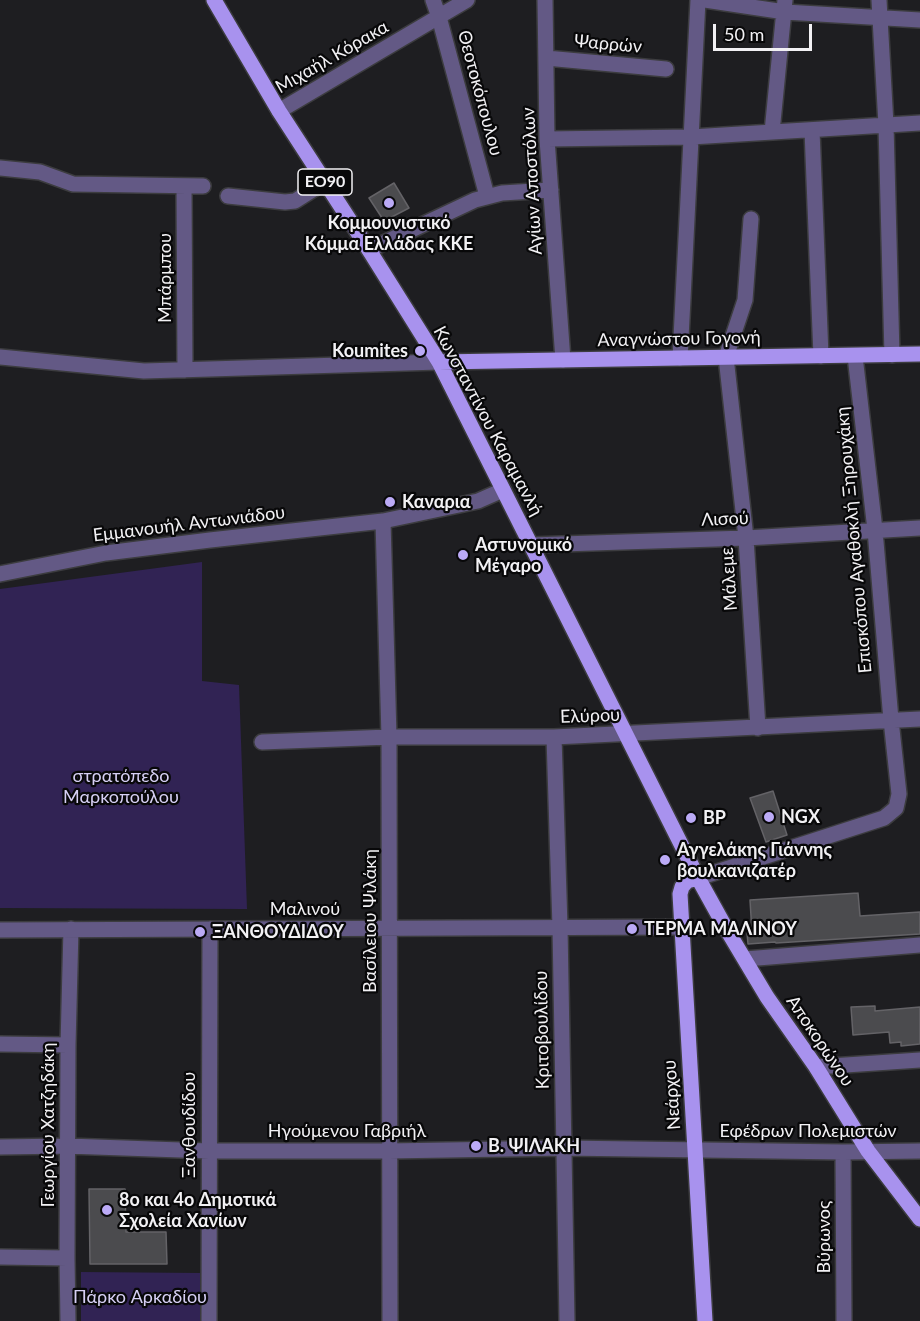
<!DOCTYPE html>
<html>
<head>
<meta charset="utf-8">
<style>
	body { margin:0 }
	#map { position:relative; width:920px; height:1321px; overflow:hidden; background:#1e1e21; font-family:Lato,sans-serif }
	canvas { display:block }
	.scale { position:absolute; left:713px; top:24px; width:99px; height:27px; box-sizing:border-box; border:3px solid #f2f1f4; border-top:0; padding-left:8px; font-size:18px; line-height:21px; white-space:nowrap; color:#f2f1f4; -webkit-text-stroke:4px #080809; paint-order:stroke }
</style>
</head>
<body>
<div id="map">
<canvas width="920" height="1321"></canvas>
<div class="scale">50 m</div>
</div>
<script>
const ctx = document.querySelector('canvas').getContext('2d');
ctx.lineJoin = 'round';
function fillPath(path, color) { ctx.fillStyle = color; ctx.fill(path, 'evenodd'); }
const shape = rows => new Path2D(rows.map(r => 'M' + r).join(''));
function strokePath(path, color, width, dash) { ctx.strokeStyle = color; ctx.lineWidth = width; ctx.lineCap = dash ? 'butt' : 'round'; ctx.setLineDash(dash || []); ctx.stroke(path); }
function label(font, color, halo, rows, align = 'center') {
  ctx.font = font + ' Lato,sans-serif'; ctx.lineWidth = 4.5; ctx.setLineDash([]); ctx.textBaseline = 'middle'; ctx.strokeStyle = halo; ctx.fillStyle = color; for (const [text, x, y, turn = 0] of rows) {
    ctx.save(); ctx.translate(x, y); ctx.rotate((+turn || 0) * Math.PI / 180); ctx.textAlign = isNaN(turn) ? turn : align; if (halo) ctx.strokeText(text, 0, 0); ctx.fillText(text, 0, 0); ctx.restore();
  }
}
fillPath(shape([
	[202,562,202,681,239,685,247,909,0,908,0,589],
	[81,1272,200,1273,200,1321,81,1321]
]), '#312354');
const building = shape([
	[394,183,409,208,384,221,369,198,394,183],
	[773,791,787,835,766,842,750,798,773,791],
	[858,893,860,916,920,912,920,934,776,943,775,942,748,944,747,933,752,933,750,900,858,893],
	[875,1006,875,1011,920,1007,920,1044,901,1046,901,1042,890,1043,889,1032,853,1035,851,1007,875,1006],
	[89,1189,125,1189,126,1232,166,1232,167,1264,90,1264,89,1189]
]);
fillPath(building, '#4b4b4e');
strokePath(building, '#646367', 1.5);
const minor = shape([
	[433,0,439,17,487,196],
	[545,0,547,139,563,360],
	[705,0,785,12,920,20],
	[879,0,886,125,892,355],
	[546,58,666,69],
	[279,111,467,0],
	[812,130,821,356],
	[772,132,785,0],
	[547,139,691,137,920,123],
	[0,168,40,172,73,184,203,186],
	[184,186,185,370],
	[228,196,285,202,295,201,325,182],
	[751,219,745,300,726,357,746,538,758,728],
	[369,250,475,200,502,193,551,190],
	[0,357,144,371,439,362],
	[680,358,698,0],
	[383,521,389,737,390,1321],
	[531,545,746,538,920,528],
	[0,574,106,553,210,540,383,521,478,501,503,490],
	[554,737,560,927,567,1321],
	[262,742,389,737,554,737,920,719],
	[698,878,884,818,896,808,899,794,891,720,875,530,855,356],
	[0,930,681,927],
	[745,959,920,945],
	[0,1044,68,1045],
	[816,1067,920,1060],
	[0,1147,67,1146,209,1151,389,1151,564,1148,843,1152,920,1151],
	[843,1152,844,1321],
	[0,1257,67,1258],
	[68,1321,67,1258,68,1045,71,929],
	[209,1321,210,929]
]);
const major = shape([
	[214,0,279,111,369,250,439,362,698,878,724,925,767,997,816,1067,868,1151,920,1219],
	[439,362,920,354],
	[698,878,687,881,682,887,680,894,705,1321]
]);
strokePath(minor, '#3c3c3f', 18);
strokePath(major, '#3c3c3f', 18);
strokePath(minor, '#635985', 15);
strokePath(major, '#a892ee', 15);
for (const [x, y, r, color] of [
	[389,203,6,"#bbaaf6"],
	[420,351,6,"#bbaaf6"],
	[390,502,6,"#bbaaf6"],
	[463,555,6,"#bbaaf6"],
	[769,817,6,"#bbaaf6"],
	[691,818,6,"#bbaaf6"],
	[665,860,6,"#bbaaf6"],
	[632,929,6,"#bbaaf6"],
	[200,932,6,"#bbaaf6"],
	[476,1146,6,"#bbaaf6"],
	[107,1210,6,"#bbaaf6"]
]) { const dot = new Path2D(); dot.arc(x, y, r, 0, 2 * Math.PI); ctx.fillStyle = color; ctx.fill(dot); strokePath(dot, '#080809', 2); }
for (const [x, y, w] of [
	[325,182,54]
]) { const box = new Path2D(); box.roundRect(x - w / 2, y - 13, w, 26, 4.5); ctx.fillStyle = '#080809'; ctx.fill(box); strokePath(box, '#f2f1f4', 1.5); }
label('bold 16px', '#f2f1f4', null, [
	["ΕΟ90",325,182]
]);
label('18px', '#f2f1f4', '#080809', [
	["Ψαρρών",608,44,5],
	["Μιχαήλ Κόρακα",332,57,-30],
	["Θεοτοκόπουλου",480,93,75],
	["Αγίων Αποστόλων",532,181,-93],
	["Μπάρμπου",165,278,-90],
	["Αναγνώστου Γογονή",679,339,-1],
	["Κωνσταντίνου Καραμανλή",488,421,62],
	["Λισού",725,519,-2],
	["Εμμανουήλ Αντωνιάδου",189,524,-7],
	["Επισκόπου Αγαθοκλή Ξηρουχάκη",854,540,-95],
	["Μάλεμε",729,579,-94],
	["Ελύρου",590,716,-2],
	["Μαλινού",305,909],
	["Βασίλειου Ψιλάκη",370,921,-90],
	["Κριτοβουλίδου",542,1030,-91],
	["Αποκορώνου",820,1041,56],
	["Νεάρχου",672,1095,-94],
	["Γεωργίου Χατζηδάκη",48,1125,-90],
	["Ξανθουδίδου",189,1125,-90],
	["Ηγούμενου Γαβριήλ",347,1131],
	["Εφέδρων Πολεμιστών",808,1131],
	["Βύρωνος",824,1237,-90]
]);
label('bold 18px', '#f2f1f4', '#080809', [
	["Κομμουνιστικό",389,223,"center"],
	["Κόμμα Ελλάδας ΚΚΕ",389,244,"center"],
	["Koumites",408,351,"right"],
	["Καναρια",402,502],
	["Αστυνομικό",475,545],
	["Μέγαρο",475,566],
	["NGX",781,817],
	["BP",703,818],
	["Αγγελάκης Γιάννης",677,850],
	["βουλκανιζατέρ",677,871],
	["ΤΕΡΜΑ ΜΑΛΙΝΟΥ",644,929],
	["ΞΑΝΘΟΥΔΙΔΟΥ",212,932],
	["Β. ΨΙΛΑΚΗ",488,1146],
	["8ο και 4ο Δημοτικά",119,1200],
	["Σχολεία Χανίων",119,1221]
], 'left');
label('18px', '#d6cff4', '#080809', [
	["στρατόπεδο",121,776],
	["Μαρκοπούλου",121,797],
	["Πάρκο Αρκαδίου",140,1297]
]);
</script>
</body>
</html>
